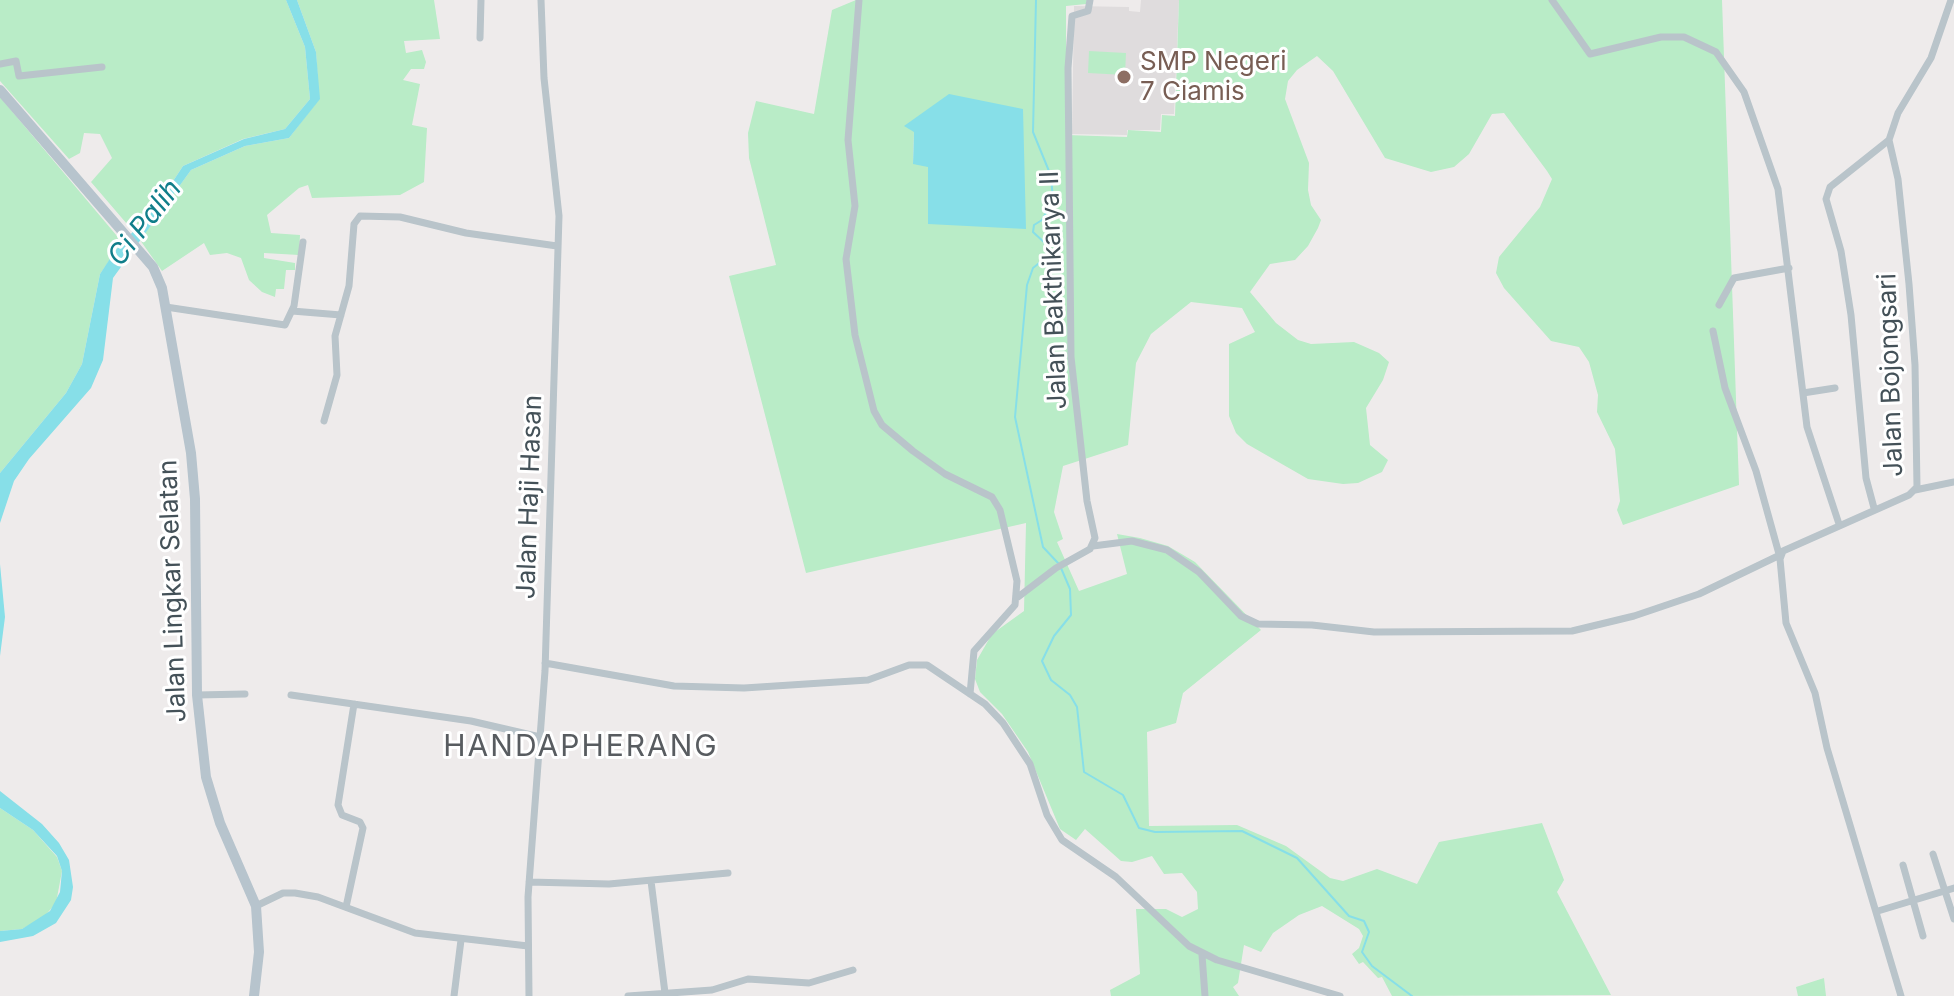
<!DOCTYPE html>
<html>
<head>
<meta charset="utf-8">
<style>
	body { margin:0 }
	canvas { display:block; background:#eeebeb }
</style>
</head>
<body>
<canvas width="1954" height="996"></canvas>
<script>
const ctx = document.querySelector('canvas').getContext('2d');
ctx.lineJoin = 'round';
function fillPath(path, color) { ctx.fillStyle = color; ctx.fill(path, 'evenodd'); }
const shape = rows => new Path2D(rows.map(r => 'M' + r).join(''));
function strokePath(path, color, width, dash) { ctx.strokeStyle = color; ctx.lineWidth = width; ctx.lineCap = dash ? 'butt' : 'round'; ctx.setLineDash(dash || []); ctx.stroke(path); }
function label(font, color, halo, rows, align = 'center') {
  ctx.font = font + ' Inter,sans-serif'; ctx.lineWidth = 6; ctx.setLineDash([]); ctx.textBaseline = 'middle'; ctx.strokeStyle = halo; ctx.fillStyle = color; for (const [text, x, y, turn = 0] of rows) {
    ctx.save(); ctx.translate(x, y); ctx.rotate((+turn || 0) * Math.PI / 180); ctx.textAlign = isNaN(turn) ? turn : align; if (halo) ctx.strokeText(text, 0, 0); ctx.fillText(text, 0, 0); ctx.restore();
  }
}
fillPath(shape([
	[1141,0,1179,0,1174,114,1161,114,1160,130,1127,130,1127,135,1072,134,1074,6,1129,7,1129,11,1140,12]
]), '#dfdcdd');
fillPath(shape([
	[0,0,286,0,305,47,310,99,285,129,243,139,183,166,156,207,133,231,91,182,112,158,100,134,84,133,80,153,69,159,0,81],
	[297,0,434,0,440,39,404,41,406,53,422,50,426,62,424,69,411,69,403,80,420,84,412,125,427,128,424,182,400,195,312,198,308,185,299,188,267,215,271,233,300,235,299,255,264,253,264,258,295,263,295,270,286,270,284,289,276,289,275,297,262,292,249,280,241,258,227,253,210,255,204,243,162,271,140,240,191,170,245,146,289,138,319,99,316,52],
	[856,0,1087,0,1086,4,1066,6,1066,135,1127,137,1128,130,1161,132,1162,115,1175,116,1179,0,1722,0,1739,485,1623,525,1617,510,1620,501,1615,449,1597,412,1598,395,1589,362,1579,347,1551,341,1504,288,1496,273,1499,257,1540,207,1552,179,1547,171,1504,113,1492,114,1469,154,1454,167,1431,172,1385,158,1333,71,1317,56,1297,70,1288,81,1285,99,1309,163,1308,190,1311,205,1321,220,1318,228,1308,246,1295,260,1270,264,1250,292,1276,323,1298,340,1311,344,1354,342,1379,353,1389,362,1383,380,1366,408,1370,445,1388,460,1382,472,1358,483,1343,484,1308,479,1247,444,1236,433,1229,416,1229,344,1255,332,1242,308,1191,302,1151,334,1136,363,1128,445,1063,466,1054,512,1063,539,1057,542,1079,591,1127,574,1117,534,1140,538,1168,546,1195,562,1261,630,1183,693,1176,723,1147,732,1149,826,1237,825,1286,846,1330,878,1343,881,1377,869,1417,884,1439,842,1542,823,1564,880,1557,892,1611,995,1392,996,1382,977,1378,978,1363,962,1359,964,1352,954,1359,948,1363,936,1359,929,1322,906,1299,915,1273,933,1261,952,1244,945,1238,983,1233,987,1239,996,1111,996,1110,990,1140,974,1136,909,1166,909,1182,917,1198,909,1197,892,1182,873,1164,874,1152,856,1132,862,1121,861,1085,829,1076,840,1060,829,1028,752,1002,714,980,692,975,679,977,660,992,634,1024,611,1026,523,806,573,729,276,776,265,749,158,748,133,756,101,814,114,832,10],
	[914,131,1026,229,928,166,913,163],
	[1089,51,1126,53,1125,75,1088,73],
	[0,97,122,242,100,274,82,364,66,393,0,473],
	[0,808,33,830,57,857,62,871,56,903,43,918,22,929,0,931],
	[1824,978,1826,996,1798,996,1796,987]
]), '#b9ecc7');
fillPath(shape([
	[286,0,297,0,316,52,320,99,289,138,245,146,191,170,113,278,103,360,91,388,29,459,14,481,0,523,0,473,66,393,82,364,100,274,115,251,156,207,183,166,244,139,285,129,310,99,305,47],
	[949,94,1023,109,1026,229,928,224,928,167,913,164,914,132,904,126],
	[0,564,5,617,0,656],
	[0,791,42,824,59,843,69,860,73,887,71,900,56,923,33,936,0,942,0,931,22,929,50,911,60,892,62,871,57,856,33,830,0,808]
]), '#87dfe8');
strokePath(shape([
	[1036,0,1033,132,1051,176,1053,200,1042,220,1034,225,1033,232,1046,244,1049,255,1033,268,1027,285,1015,417,1043,547,1058,563],
	[1061,568,1070,589,1071,615,1054,636,1042,661,1051,680,1070,695,1077,707,1084,772,1123,795,1139,828,1155,832,1242,831,1297,858,1349,916,1364,921,1369,932,1362,952,1372,966,1412,996]
]), '#87dfe8', 2);
strokePath(shape([
	[859,0,848,140,855,206,846,259,855,335,874,411,882,425,913,451,945,474,992,497,1000,510,1017,581,1015,605,974,651,970,694],
	[1552,0,1590,54,1661,37,1684,37,1716,52,1744,92,1778,189,1807,427,1839,524],
	[480,38,481,0],
	[0,64,16,61,19,76,102,67],
	[1719,305,1734,278,1789,268],
	[166,307,285,325,294,306,303,242],
	[292,311,341,315],
	[1713,331,1725,388,1756,471,1779,554],
	[1803,393,1835,388],
	[324,421,337,375,335,336,349,286,354,224,360,216,400,217,466,233,557,246],
	[1915,490,1954,482],
	[1874,508,1866,478,1851,315,1841,251,1826,199,1830,187,1889,140],
	[1093,546,1132,541,1167,550,1199,572,1241,616,1258,624,1312,625,1374,632,1572,631,1634,616,1699,594,1780,555],
	[1018,597,1056,568,1090,549,1095,538,1087,501,1071,357,1068,68,1072,16,1088,11,1090,0],
	[545,663,674,686,744,688,868,680,909,665,927,665,985,704,1003,723,1030,764,1047,815,1062,840,1116,877,1189,946,1217,960,1340,996],
	[197,695,245,694],
	[291,695,471,721,540,737],
	[1933,854,1954,919],
	[1903,865,1923,936],
	[651,881,665,993],
	[529,882,609,884,728,873],
	[256,906,283,893,295,893,318,897,415,933,528,946],
	[346,907,363,828,360,822,342,815,338,805,354,704],
	[1878,911,1954,888],
	[1202,955,1205,996],
	[454,996,461,940],
	[529,996,528,897,545,671,559,216,544,78,541,0],
	[628,996,712,990,748,979,809,983,853,970],
	[1901,996,1827,748,1815,693,1786,623,1780,559,1783,551,1909,495,1917,487,1915,365,1909,284,1898,179,1889,140,1898,113,1931,58,1951,0]
]), '#b9c4ca', 7);
strokePath(shape([
	[0,90,153,267,162,288,191,453,195,499,197,695,206,777,220,823,256,906,259,952,254,996]
]), '#b7c4cd', 10);
for (const [x, y, r, color] of [
	[1124,77,8,"#8d6e63"]
]) { const dot = new Path2D(); dot.arc(x, y, r, 0, 2 * Math.PI); ctx.fillStyle = color; ctx.fill(dot); strokePath(dot, '#fff', 3); }
label('26px', '#785e54', '#fff', [
	["SMP Negeri",1140,62],
	["7 Ciamis",1140,92]
], 'left');
label('26px', '#445158', '#fff', [
	["Jalan Bakthikarya II",1054,290,-92],
	["Jalan Bojongsari",1891,375,-92],
	["Jalan Haji Hasan",530,497,-88],
	["Jalan Lingkar Selatan",173,591,-92]
]);
label('italic 28px', '#107e8a', '#fff', [
	["Ci Palih",145,223,-52]
]);
ctx.letterSpacing = '2px';
label('30px', '#585c60', '#fff', [
	["HANDAPHERANG",581,747]
]);
ctx.letterSpacing = '0px';
</script>
</body>
</html>
